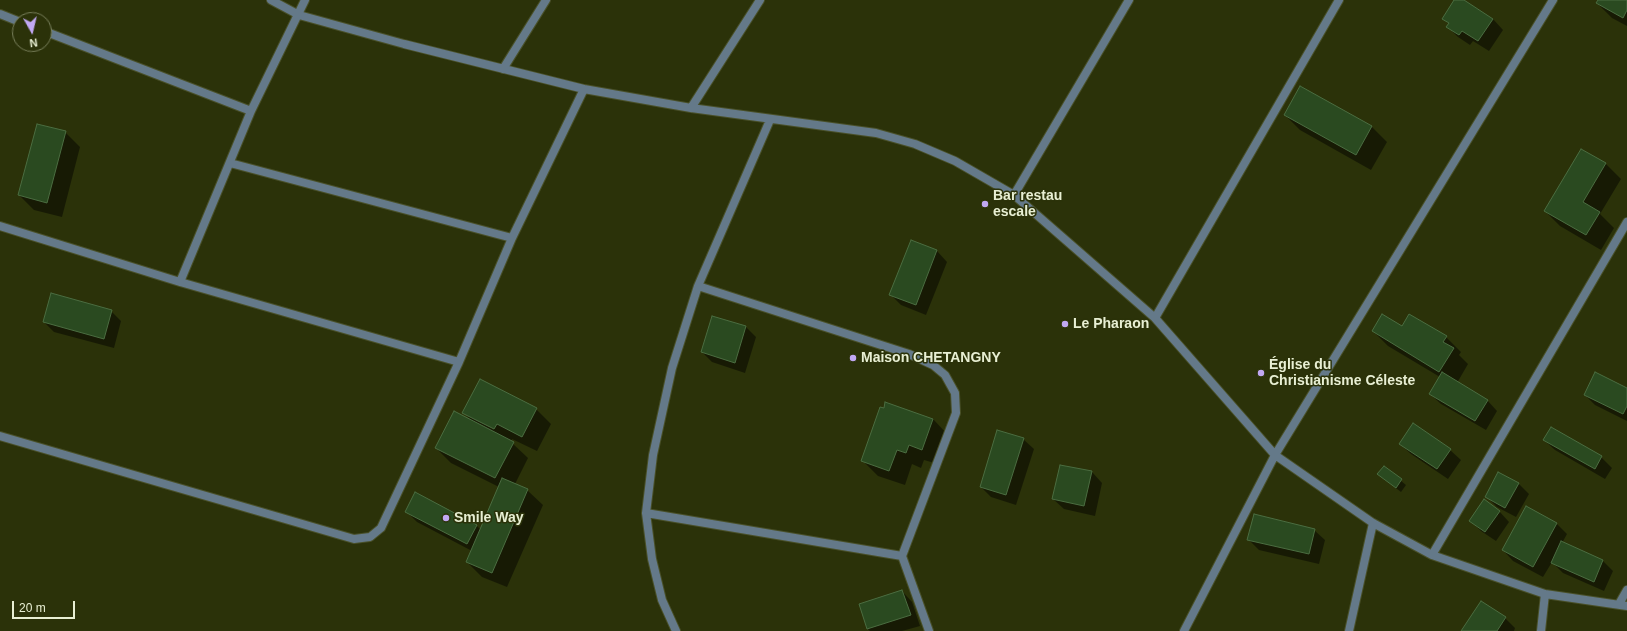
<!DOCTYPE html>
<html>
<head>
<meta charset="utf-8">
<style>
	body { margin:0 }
	#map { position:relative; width:1627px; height:631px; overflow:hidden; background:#2b3209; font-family:Helvetica,sans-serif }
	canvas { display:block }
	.north { position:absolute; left:12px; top:12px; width:40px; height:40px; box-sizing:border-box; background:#2b3209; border:1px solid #777e5a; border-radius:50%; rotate:172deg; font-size:11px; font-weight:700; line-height:16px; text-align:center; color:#e8efd3 }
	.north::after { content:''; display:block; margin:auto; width:14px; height:18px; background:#c1a8f3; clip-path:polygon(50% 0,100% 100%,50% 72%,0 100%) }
	.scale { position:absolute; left:12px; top:601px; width:63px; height:18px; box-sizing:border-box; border:2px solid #e8efd3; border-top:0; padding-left:5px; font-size:12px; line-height:14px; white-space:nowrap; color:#e8efd3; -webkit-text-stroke:3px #2b3209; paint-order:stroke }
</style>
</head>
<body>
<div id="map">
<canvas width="1627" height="631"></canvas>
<div class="north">N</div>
<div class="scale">20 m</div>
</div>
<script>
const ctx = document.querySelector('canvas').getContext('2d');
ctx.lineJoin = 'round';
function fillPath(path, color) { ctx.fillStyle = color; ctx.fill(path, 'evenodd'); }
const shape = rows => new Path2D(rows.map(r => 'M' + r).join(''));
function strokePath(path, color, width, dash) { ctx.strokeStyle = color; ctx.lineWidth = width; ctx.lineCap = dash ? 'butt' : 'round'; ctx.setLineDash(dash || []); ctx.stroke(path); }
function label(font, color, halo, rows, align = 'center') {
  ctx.font = font + ' Helvetica,sans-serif'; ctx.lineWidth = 3; ctx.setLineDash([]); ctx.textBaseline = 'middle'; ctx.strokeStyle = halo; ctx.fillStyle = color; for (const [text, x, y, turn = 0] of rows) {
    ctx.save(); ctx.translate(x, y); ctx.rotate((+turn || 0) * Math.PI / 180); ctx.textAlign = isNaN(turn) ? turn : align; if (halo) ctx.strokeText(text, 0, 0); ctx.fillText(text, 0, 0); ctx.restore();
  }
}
fillPath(shape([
	[1455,0,1462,0,1493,19,1503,30,1489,51,1473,41,1470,45,1458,37,1448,27,1449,24,1444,19],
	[1599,0,1627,0,1627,26,1612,18,1597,3],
	[1301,87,1372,127,1387,142,1371,170,1300,130,1285,115],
	[65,132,80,147,62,217,34,210,19,195],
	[1581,150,1606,164,1621,179,1600,214,1614,228,1601,250,1560,226,1545,211],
	[912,241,937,251,947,262,926,315,901,305,891,295],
	[111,311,121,321,114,348,54,332,44,322],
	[746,327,756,337,745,373,712,362,702,352],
	[1402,327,1446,337,1461,352,1459,355,1468,364,1457,383,1487,400,1497,411,1486,430,1441,404,1430,394,1440,377,1388,346,1373,331],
	[1627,389,1627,421,1595,405,1585,395],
	[536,409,551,424,537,451,512,439,511,442,528,458,515,484,527,490,543,505,507,587,482,577,467,562,472,551,417,522,406,511,416,494,477,526,481,530,499,487,451,463,436,448,472,421,464,413],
	[933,419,948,435,938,464,924,460,921,468,912,464,905,485,878,476,863,461],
	[1023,439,1034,449,1016,505,991,497,981,487],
	[1544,440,1601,457,1612,468,1605,479,1555,450],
	[1400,444,1450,450,1461,460,1448,479,1411,454],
	[1061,466,1092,472,1102,483,1095,516,1064,509,1053,499],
	[1384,467,1406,485,1401,492,1378,474],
	[1518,483,1529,494,1516,517,1497,507,1487,497],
	[1526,508,1557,524,1567,534,1562,543,1603,561,1613,571,1604,591,1563,573,1552,562,1543,577,1513,561,1503,550],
	[1499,511,1509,522,1496,541,1481,531,1471,521],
	[1314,530,1325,540,1319,564,1259,550,1248,539],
	[902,591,912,602,920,626,902,631,870,631,867,628],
	[1505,618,1515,628,1514,631,1463,631]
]), '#0007');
const building = shape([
	[1454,0,1464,0,1493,19,1478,41,1462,31,1459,35,1446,27,1449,23,1442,19,1454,0],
	[1598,0,1627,0,1627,10,1623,18,1596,3,1598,0],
	[1300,86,1372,126,1356,155,1284,115,1300,86],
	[37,124,66,131,47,203,18,195,37,124],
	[1581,149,1606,163,1583,202,1600,212,1586,235,1544,211,1581,149],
	[911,240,937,250,916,305,889,295,911,240],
	[51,293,112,310,104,339,43,322,51,293],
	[1382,314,1402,326,1409,314,1447,336,1443,342,1454,348,1439,372,1372,331,1382,314],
	[712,316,746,326,735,363,701,352,712,316],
	[1442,372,1488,400,1475,421,1429,394,1442,372],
	[1595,372,1627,388,1627,406,1623,414,1584,395,1595,372],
	[480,379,537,408,522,437,497,424,494,429,462,413,480,379],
	[885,402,933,419,922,450,909,445,906,453,897,450,889,471,861,461,880,407,884,408,885,402],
	[454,411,514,442,495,478,435,448,454,411],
	[1413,423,1451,449,1437,469,1399,444,1413,423],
	[1551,427,1602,456,1595,469,1543,440,1551,427],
	[997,430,1024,438,1006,495,980,487,997,430],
	[1060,465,1092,471,1084,506,1052,499,1060,465],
	[1384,466,1402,479,1396,488,1377,474,1384,466],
	[1498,472,1519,483,1505,508,1485,497,1498,472],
	[502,478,528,489,492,573,466,562,502,478],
	[415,492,477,525,467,544,405,512,415,492],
	[1484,499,1500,511,1485,532,1469,521,1484,499],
	[1526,506,1557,523,1533,567,1502,550,1526,506],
	[1254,514,1315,529,1309,554,1247,540,1254,514],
	[1561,541,1603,560,1594,582,1551,563,1561,541],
	[902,590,911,615,867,629,859,604,902,590],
	[1481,601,1506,617,1497,631,1461,631,1481,601]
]);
fillPath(building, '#2a4a20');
strokePath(building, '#4b6d41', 1);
const street = shape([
	[271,0,299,15,404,44,584,89,691,108,876,133,915,144,955,161,1014,195,1155,318,1275,455,1373,523,1432,555,1545,594,1627,606],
	[0,14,20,22],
	[44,31,251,111],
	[503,69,546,0],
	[691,108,760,0],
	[230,163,512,238],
	[1014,195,1129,0],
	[0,226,180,282,459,362],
	[180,282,251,111,305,0],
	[698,286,909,354,933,365,945,375,955,393,956,413,902,556,929,631],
	[1155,318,1339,0],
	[0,436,354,539,370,537,381,528,459,362,512,238,584,89],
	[646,513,902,556],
	[1432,555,1627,222],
	[1619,604,1627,590],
	[676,631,662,600,652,559,646,513,653,455,672,368,698,286,770,120],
	[1184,631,1275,455,1553,0],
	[1349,631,1373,523],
	[1541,631,1545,594]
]);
strokePath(street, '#495029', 10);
strokePath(street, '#647989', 8);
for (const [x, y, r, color] of [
	[985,204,4,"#c1a8f3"],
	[1065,324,4,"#c1a8f3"],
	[853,358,4,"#c1a8f3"],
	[1261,373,4,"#c1a8f3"],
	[446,518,4,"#c1a8f3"]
]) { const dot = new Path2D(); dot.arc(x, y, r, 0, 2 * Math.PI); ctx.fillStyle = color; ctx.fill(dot); strokePath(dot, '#2b3209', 1.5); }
label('bold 14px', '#e8efd3', '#2b3209', [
	["Bar restau",993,196],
	["escale",993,212],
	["Le Pharaon",1073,324],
	["Maison CHETANGNY",861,358],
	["Église du",1269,365],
	["Christianisme Céleste",1269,381],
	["Smile Way",454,518]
], 'left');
</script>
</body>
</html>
